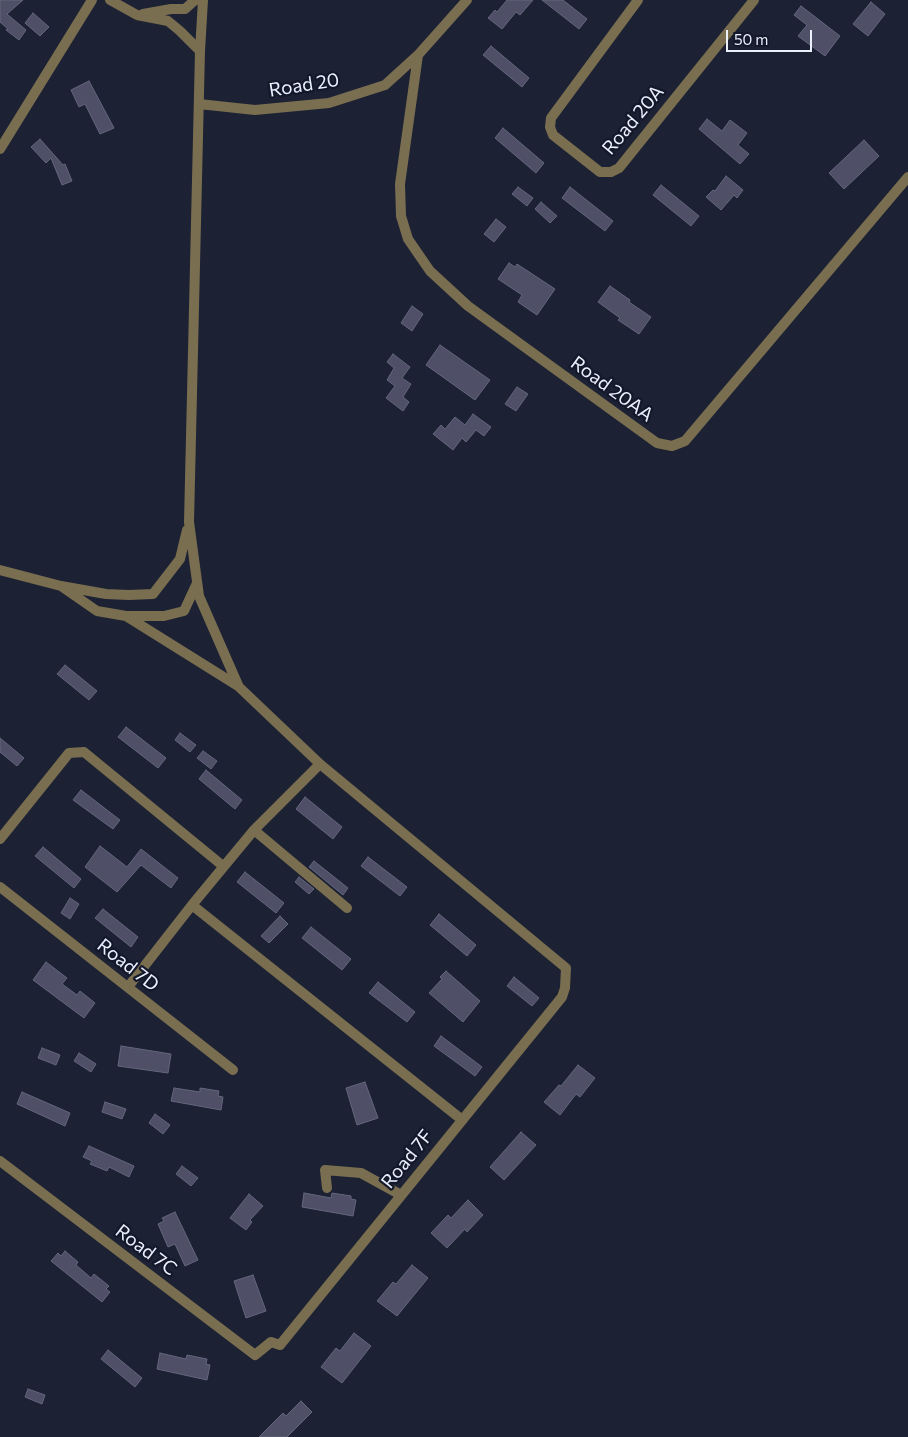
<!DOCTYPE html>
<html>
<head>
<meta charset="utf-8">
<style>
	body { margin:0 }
	#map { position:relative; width:908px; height:1437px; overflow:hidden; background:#1c2134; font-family:Commissioner,sans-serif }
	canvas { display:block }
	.scale { position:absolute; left:726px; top:30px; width:86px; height:22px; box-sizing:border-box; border:2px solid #ebf0fd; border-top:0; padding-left:6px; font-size:15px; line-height:18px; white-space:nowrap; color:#ebf0fd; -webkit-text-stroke:4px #13182a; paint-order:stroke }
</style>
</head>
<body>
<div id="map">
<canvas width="908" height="1437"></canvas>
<div class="scale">50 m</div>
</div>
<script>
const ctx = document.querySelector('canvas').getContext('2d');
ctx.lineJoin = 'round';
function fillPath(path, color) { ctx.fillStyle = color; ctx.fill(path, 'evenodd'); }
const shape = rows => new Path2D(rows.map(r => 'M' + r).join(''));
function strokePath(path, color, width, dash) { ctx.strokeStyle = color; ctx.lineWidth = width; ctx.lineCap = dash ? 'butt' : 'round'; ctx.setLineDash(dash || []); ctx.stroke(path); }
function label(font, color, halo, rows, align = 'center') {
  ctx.font = font + ' Commissioner,sans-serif'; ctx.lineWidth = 4.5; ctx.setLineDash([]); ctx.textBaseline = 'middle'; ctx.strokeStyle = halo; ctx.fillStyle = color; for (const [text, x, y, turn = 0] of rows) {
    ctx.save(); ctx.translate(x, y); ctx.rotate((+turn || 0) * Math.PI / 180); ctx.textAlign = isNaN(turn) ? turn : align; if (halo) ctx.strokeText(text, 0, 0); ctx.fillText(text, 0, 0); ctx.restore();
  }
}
const building = shape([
	[0,0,23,0,7,14,26,30,19,40,6,30,8,29,0,22,0,0],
	[507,0,533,0,520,15,516,12,502,29,488,18,495,10,497,12,507,0],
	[542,0,563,0,587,19,579,29,542,0],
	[871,2,885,14,868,36,853,24,871,2],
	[801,6,840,36,825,56,798,36,807,25,794,15,801,6],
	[33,13,49,27,40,36,25,23,33,13],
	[491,46,529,78,522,87,483,55,491,46],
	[89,81,114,128,100,134,85,104,79,107,71,90,89,81],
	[707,119,722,131,730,120,747,133,738,145,749,154,740,164,699,129,707,119],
	[503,128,544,163,536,173,495,138,503,128],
	[40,139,63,165,65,164,72,181,62,185,51,158,46,163,31,147,40,139],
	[864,140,879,156,844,189,829,173,864,140],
	[726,176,743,190,737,198,734,195,721,210,706,197,713,190,715,191,726,176],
	[661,185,699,216,691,226,653,195,661,185],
	[518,187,533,198,527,206,512,194,518,187],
	[570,187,613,221,605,231,562,198,570,187],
	[541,202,557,216,550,223,535,209,541,202],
	[496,219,506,227,494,242,484,234,496,219],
	[509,263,515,267,517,264,555,289,537,315,518,302,522,295,498,279,509,263],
	[610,286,630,300,629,302,651,317,639,334,618,320,620,318,598,302,610,286],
	[412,306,423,314,412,331,401,323,412,306],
	[440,345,490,380,475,400,426,365,440,345],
	[393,354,410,367,402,378,411,384,403,397,409,402,403,411,386,398,395,386,387,380,394,368,387,362,393,354],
	[517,387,528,394,516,411,505,404,517,387],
	[473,414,491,427,484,436,476,430,466,442,462,438,453,450,433,434,441,425,445,429,455,417,465,425,473,414],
	[65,665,97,691,89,700,57,674,65,665],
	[126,727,166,758,158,768,118,737,126,727],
	[180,733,196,745,190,752,175,740,180,733],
	[0,738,24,758,17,766,0,752,0,738],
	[203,751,217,761,211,769,197,758,203,751],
	[206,770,242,800,235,809,199,779,206,770],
	[81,790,120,820,113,829,73,800,81,790],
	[305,797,342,827,333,839,296,809,305,797],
	[100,846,127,867,141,849,178,878,171,888,141,865,117,892,85,867,100,846],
	[43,847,81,879,74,888,35,856,43,847],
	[368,857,407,887,400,896,361,866,368,857],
	[314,861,348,888,343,895,309,867,314,861],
	[245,872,284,903,276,913,237,882,245,872],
	[299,877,314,889,309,894,295,882,299,877],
	[70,898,79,904,70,919,61,913,70,898],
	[103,909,138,937,131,947,95,918,103,909],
	[439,914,476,945,467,956,430,925,439,914],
	[280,916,288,924,269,943,261,936,280,916],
	[311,927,351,959,342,970,302,938,311,927],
	[46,962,67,978,62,984,77,995,80,991,95,1003,84,1018,33,980,46,962],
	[446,971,480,1001,463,1022,429,993,442,979,440,977,446,971],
	[514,977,539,998,532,1006,507,986,514,977],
	[378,982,415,1012,407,1022,369,993,378,982],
	[441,1036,482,1067,475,1076,434,1046,441,1036],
	[121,1046,171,1054,168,1073,118,1066,121,1046],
	[42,1048,60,1055,56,1065,38,1058,42,1048],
	[79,1053,96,1064,91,1072,74,1061,79,1053],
	[578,1065,595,1078,580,1097,576,1094,560,1115,544,1102,559,1085,561,1086,578,1065],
	[365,1082,378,1118,357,1125,346,1088,365,1082],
	[174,1088,200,1092,200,1088,219,1091,218,1096,223,1097,221,1110,171,1101,174,1088],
	[22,1092,70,1113,65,1126,17,1104,22,1092],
	[105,1102,126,1109,122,1119,102,1112,105,1102],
	[155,1114,170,1125,163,1134,149,1123,155,1114],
	[521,1132,536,1145,504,1180,490,1167,521,1132],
	[89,1146,134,1166,129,1177,109,1167,107,1171,90,1164,92,1161,83,1157,89,1146],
	[182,1166,198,1178,191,1186,176,1174,182,1166],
	[304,1193,331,1198,332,1193,351,1196,351,1199,356,1200,353,1216,302,1207,304,1193],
	[249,1194,263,1206,250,1220,252,1222,246,1230,230,1218,249,1194],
	[468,1200,483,1215,467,1232,465,1229,447,1248,431,1233,448,1215,451,1218,468,1200],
	[175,1212,198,1260,185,1266,175,1244,168,1247,158,1224,164,1221,162,1218,175,1212],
	[65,1251,78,1262,76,1265,91,1278,94,1274,109,1286,106,1289,110,1292,102,1302,51,1261,58,1253,61,1256,65,1251],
	[412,1265,428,1278,397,1316,377,1301,393,1282,396,1284,412,1265],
	[253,1275,266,1311,246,1318,234,1281,253,1275],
	[354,1333,371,1346,342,1383,321,1367,336,1348,340,1351,354,1333],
	[108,1350,142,1378,135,1387,101,1359,108,1350],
	[160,1353,186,1359,187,1355,207,1359,206,1364,210,1365,207,1380,157,1369,160,1353],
	[28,1389,45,1395,42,1404,25,1397,28,1389],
	[301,1401,312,1412,287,1437,259,1437,283,1413,286,1416,301,1401]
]);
fillPath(building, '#4f5067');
strokePath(building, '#64667d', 1);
strokePath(shape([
	[110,0,137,15,168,21,180,31,200,51],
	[203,0,200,51,189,522,199,596,238,685],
	[638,0,551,118,550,127,553,135,600,172,611,172,619,168,754,0],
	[143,14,171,9,185,9,195,0],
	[418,55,400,184,401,216,408,239,430,271,468,306,657,443,672,446,685,441,908,177],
	[199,104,255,110,329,103,385,85,418,55,467,0],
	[0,149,92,0],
	[0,570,61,586,106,594,129,595,153,594,180,559,187,530],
	[127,616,164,616,184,611,197,583],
	[254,830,347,908],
	[0,839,69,753,84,752,223,866],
	[0,887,233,1070],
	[192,905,461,1119],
	[128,987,192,905,254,830,320,764],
	[0,1161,255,1355,271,1342,280,1345,562,997,565,988,566,968,320,764,238,686,126,616,97,611,61,586],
	[327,1188,325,1170,361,1173,401,1195]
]), '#796e4f', 10);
label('19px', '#ebf0fd', '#13182a', [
	["Road 20",304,85,-9],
	["Road 20A",633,120,-50],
	["Road 20AA",612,389,36],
	["Road 7D",128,965,38],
	["Road 7F",407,1159,-51],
	["Road 7C",146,1250,37]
]);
</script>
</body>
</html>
